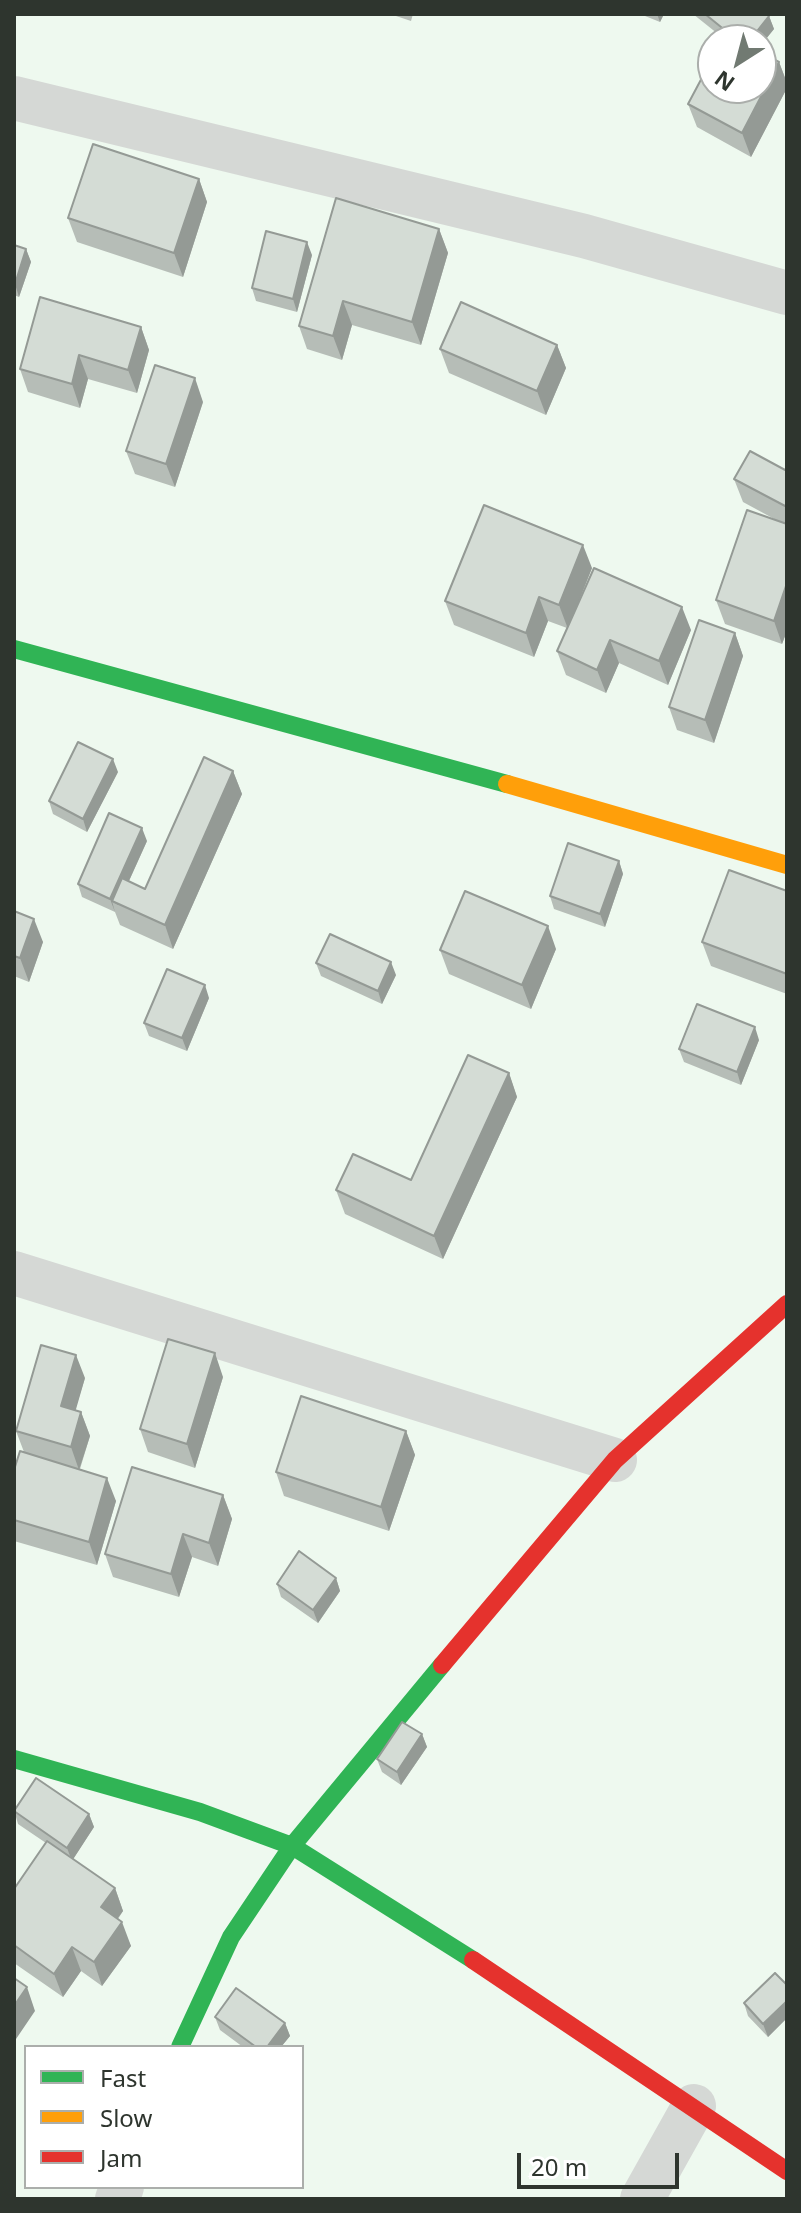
<!DOCTYPE html>
<html>
<head>
<meta charset="utf-8">
<style>
	body { margin:0 }
	#map { position:relative; width:801px; height:2213px; overflow:hidden; background:#eef9ef; font-family:"Noto Sans",sans-serif }
	canvas { display:block }
	.frame { position:absolute; inset:0; border:16px solid #2e352e; pointer-events:none }
	.legend { position:absolute; left:24px; top:2045px; width:280px; height:144px; box-sizing:border-box; background:#fff; border:2px solid #abaeab; margin:0; padding:10px 14px; list-style:none; font-size:24px; color:#2e352e }
	.legend li { display:flex; align-items:center; gap:16px; height:40px }
	.legend b { width:40px; border:2px solid #abaeab }
	.north { position:absolute; left:697px; top:24px; width:80px; height:80px; box-sizing:border-box; background:#fff; border:2px solid #abaeab; border-radius:50%; rotate:216deg; font-size:22px; font-weight:700; line-height:32px; text-align:center; color:#2e352e }
	.north::after { content:''; display:block; margin:auto; width:28px; height:36px; background:#717a72; clip-path:polygon(50% 0,100% 100%,50% 72%,0 100%) }
	.scale { position:absolute; left:517px; top:2153px; width:162px; height:36px; box-sizing:border-box; border:4px solid #2e352e; border-top:0; padding-left:10px; font-size:24px; line-height:28px; white-space:nowrap; color:#2e352e; -webkit-text-stroke:6px #fff; paint-order:stroke }
</style>
</head>
<body>
<div id="map">
<canvas width="801" height="2213"></canvas>
<div class="frame"></div>
<ul class="legend">
<li><b style="height:10px;background:#30b455"></b>Fast</li>
<li><b style="height:10px;background:#ff9f0a"></b>Slow</li>
<li><b style="height:10px;background:#e5322d"></b>Jam</li>
</ul>
<div class="north">N</div>
<div class="scale">20 m</div>
</div>
<script>
const ctx = document.querySelector('canvas').getContext('2d');
ctx.lineJoin = 'round';
const shape = rows => new Path2D(rows.map(r => 'M' + r).join(''));
function strokePath(path, color, width, dash) { ctx.strokeStyle = color; ctx.lineWidth = width; ctx.lineCap = dash ? 'butt' : 'round'; ctx.setLineDash(dash || []); ctx.stroke(path); }
function fillPath(path, color) { ctx.fillStyle = color; ctx.fill(path, 'evenodd'); }
strokePath(shape([
	[14,98,584,236,787,293],
	[14,1273,615,1460],
	[117,2199,122,2187],
	[642,2199,694,2106]
]), '#d5d8d5', 44);
strokePath(shape([
	[14,649,507,784],
	[14,1759,200,1812,292,1846,473,1960],
	[180,2047,231,1937,292,1846,442,1665]
]), '#30b455', 18);
strokePath(shape([
	[507,784,787,865]
]), '#ff9f0a', 18);
strokePath(shape([
	[442,1665,615,1460,787,1304],
	[473,1960,787,2171]
]), '#e5322d', 18);
fillPath(shape([
	[390,14,413,14,411,21],
	[640,14,664,14,660,22],
	[693,14,767,14,769,16,774,29,761,45,723,38],
	[779,62,787,83,787,88,751,157,697,127,688,104],
	[199,179,207,202,183,277,77,242,68,218],
	[439,229,448,253,421,345,352,325,342,360,307,349,299,326],
	[14,245,26,249,31,262,19,297,14,295],
	[312,255,297,312,256,301,252,288],
	[141,327,149,350,137,393,88,379,80,408,28,392,20,369],
	[557,345,566,368,546,415,449,373,440,349],
	[203,402,175,487,135,474,126,451],
	[787,471,787,631,782,644,725,624,716,600,778,521,743,502,734,479],
	[592,568,574,612,691,630,668,685,619,663,606,693,566,675,557,651,567,628,548,621,534,657,454,625,445,601],
	[735,633,743,656,714,743,677,730,669,707],
	[233,771,242,794,173,949,120,925,115,912,82,897,78,884,147,841,129,881,145,889],
	[118,772,87,832,53,814,49,801],
	[619,861,623,874,605,927,554,909,550,896],
	[787,891,787,994,711,966,702,942],
	[14,911,43,942,29,982,14,976],
	[556,949,531,1009,449,974,440,950],
	[316,963,396,975,382,1004,321,976],
	[209,998,187,1051,149,1036,144,1023],
	[759,1040,741,1085,684,1062,679,1049],
	[509,1073,517,1097,443,1259,345,1214,336,1190,411,1180],
	[223,1377,195,1468,148,1452,140,1429],
	[85,1378,75,1410,81,1412,90,1436,80,1469,116,1501,97,1565,14,1541,14,1470,24,1452,16,1431],
	[406,1431,415,1455,389,1531,284,1496,276,1472],
	[223,1495,232,1519,218,1566,192,1557,179,1597,113,1577,105,1554],
	[336,1578,340,1591,318,1623,281,1597,277,1584],
	[422,1734,427,1747,401,1785,382,1772,377,1759],
	[14,1810,89,1814,94,1827,73,1859,115,1888,123,1911,118,1919,131,1946,102,1986,81,1971,63,1997,14,1963,14,1889,46,1843,18,1824],
	[787,1985,787,2018,768,2037,748,2016,744,2003],
	[215,2017,285,2023,290,2036,281,2047,243,2047,220,2030]
]), '#b6bdb7');
fillPath(shape([
	[657,14,664,14,660,22],
	[769,16,774,29,761,45,761,40,750,40],
	[779,62,787,83,787,88,751,157,742,133],
	[199,179,207,202,183,277,174,253],
	[439,229,448,253,421,345,412,322],
	[307,242,312,255,297,312,293,299],
	[26,249,31,262,19,297,15,284],
	[343,301,352,325,342,360,333,336],
	[141,327,149,350,137,393,128,370],
	[557,345,566,368,546,415,537,391],
	[79,355,88,379,80,408,72,384],
	[195,378,203,402,175,487,166,464],
	[583,545,592,568,568,629,559,605],
	[787,583,787,631,782,644,774,621],
	[539,597,548,621,534,657,526,633],
	[682,607,691,630,668,685,659,661],
	[735,633,743,656,714,743,705,720],
	[610,640,619,663,606,693,597,670],
	[113,759,118,772,87,832,83,819],
	[233,771,242,794,173,949,165,925],
	[142,828,147,841,118,905,112,901,115,912,110,899],
	[619,861,623,874,605,927,600,914],
	[34,919,43,942,29,982,20,958],
	[548,926,556,949,531,1009,522,985],
	[391,962,396,975,382,1004,378,991],
	[205,985,209,998,187,1051,182,1038],
	[755,1027,759,1040,741,1085,737,1072],
	[509,1073,517,1097,443,1259,434,1236],
	[215,1353,223,1377,195,1468,187,1444],
	[76,1355,85,1378,70,1430,61,1406],
	[81,1412,90,1436,79,1470,71,1447],
	[406,1431,415,1455,389,1531,381,1507],
	[107,1478,116,1501,97,1565,89,1542],
	[223,1495,232,1519,218,1566,209,1543],
	[183,1534,192,1557,179,1597,171,1574],
	[336,1578,340,1591,318,1623,313,1610],
	[422,1734,427,1747,401,1785,397,1772],
	[89,1814,94,1827,72,1861,67,1848],
	[115,1888,123,1911,109,1930,101,1907],
	[122,1922,131,1946,102,1986,94,1962],
	[72,1947,81,1971,63,1997,54,1974],
	[27,1987,35,2011,14,2042,14,2006],
	[787,2001,787,2018,768,2037,763,2024],
	[285,2023,290,2036,281,2047,267,2047]
]), '#949a95');
const building = shape([
	[705,14,767,14,769,16,750,40,737,40,705,14],
	[725,34,737,40,722,40,725,34],
	[761,53,779,62,742,133,688,104,713,57,713,88,761,88,761,53],
	[93,144,199,179,174,253,68,218,93,144],
	[336,198,439,229,412,322,343,301,333,336,299,326,336,198],
	[266,231,307,242,293,299,252,288,266,231],
	[14,245,26,249,15,284,14,284,14,245],
	[40,297,141,327,128,370,79,355,72,384,20,369,40,297],
	[461,302,557,345,537,391,440,349,461,302],
	[155,365,195,378,166,464,126,451,155,365],
	[750,451,787,471,787,507,734,479,750,451],
	[484,505,583,545,559,605,539,597,526,633,445,601,484,505],
	[747,510,787,524,787,583,774,621,716,600,747,510],
	[594,568,682,607,659,661,610,640,597,670,557,651,594,568],
	[699,620,735,633,705,720,669,707,699,620],
	[78,742,113,759,83,819,49,801,78,742],
	[204,757,233,771,165,925,112,901,122,878,145,889,204,757],
	[109,813,142,828,110,899,78,884,109,813],
	[568,843,619,861,600,914,550,896,568,843],
	[729,870,787,891,787,974,702,942,729,870],
	[465,891,548,926,522,985,440,950,465,891],
	[14,911,34,919,20,958,14,956,14,911],
	[330,934,391,962,378,991,316,963,330,934],
	[167,969,205,985,182,1038,144,1023,167,969],
	[697,1004,755,1027,737,1072,679,1049,697,1004],
	[468,1055,509,1073,434,1236,336,1190,353,1154,411,1180,468,1055],
	[168,1339,215,1353,187,1444,140,1429,168,1339],
	[41,1345,76,1355,61,1406,81,1412,71,1447,16,1431,41,1345],
	[301,1396,406,1431,381,1507,276,1472,301,1396],
	[20,1451,107,1478,89,1542,14,1520,14,1470,20,1451],
	[132,1467,223,1495,209,1543,183,1534,171,1574,105,1554,132,1467],
	[299,1551,336,1578,313,1610,277,1584,299,1551],
	[402,1722,422,1734,397,1772,377,1759,402,1722],
	[36,1778,89,1814,67,1848,14,1811,36,1778],
	[47,1841,115,1888,101,1907,122,1922,94,1962,72,1947,54,1974,14,1945,14,1889,47,1841],
	[775,1973,787,1985,787,2001,763,2024,744,2003,775,1973],
	[14,1978,27,1987,14,2006,14,1978],
	[236,1988,285,2023,267,2047,256,2047,215,2017,236,1988]
]);
fillPath(building, '#d4dcd5');
strokePath(building, '#949a95', 2);
</script>
</body>
</html>
